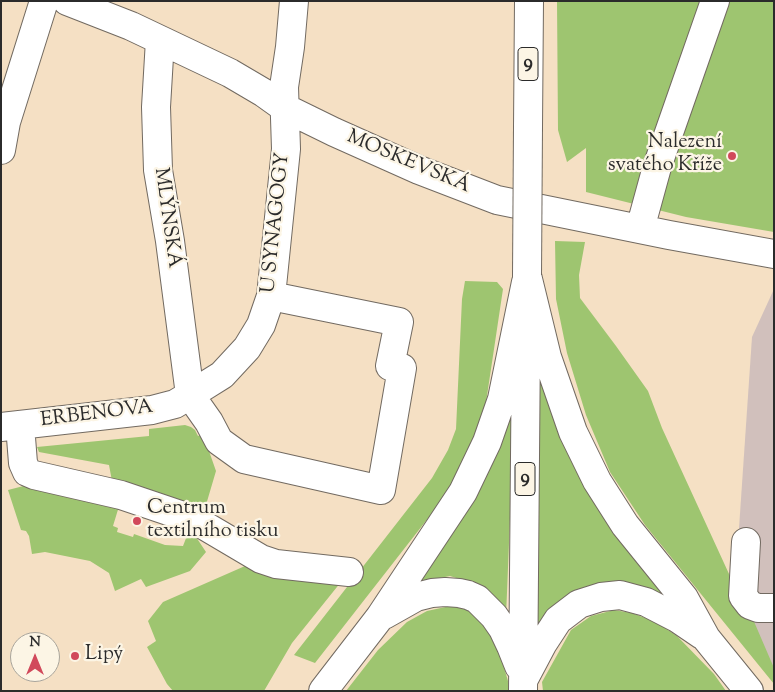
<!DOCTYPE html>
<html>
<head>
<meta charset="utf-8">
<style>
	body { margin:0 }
	#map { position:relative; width:775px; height:692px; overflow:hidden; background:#f5e0c4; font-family:"Sorts Mill Goudy",serif }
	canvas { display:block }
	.frame { position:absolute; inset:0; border:2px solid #2b2b2b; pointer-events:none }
	.north { position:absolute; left:10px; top:632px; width:50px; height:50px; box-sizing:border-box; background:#fcf5e5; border:1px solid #a8a49b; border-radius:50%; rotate:0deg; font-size:14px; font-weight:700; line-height:20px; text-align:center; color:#2b2b2b }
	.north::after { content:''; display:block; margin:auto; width:18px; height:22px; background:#d1495b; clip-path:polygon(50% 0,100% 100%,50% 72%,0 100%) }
</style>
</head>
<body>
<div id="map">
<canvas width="775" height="692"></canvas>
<div class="frame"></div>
<div class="north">N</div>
</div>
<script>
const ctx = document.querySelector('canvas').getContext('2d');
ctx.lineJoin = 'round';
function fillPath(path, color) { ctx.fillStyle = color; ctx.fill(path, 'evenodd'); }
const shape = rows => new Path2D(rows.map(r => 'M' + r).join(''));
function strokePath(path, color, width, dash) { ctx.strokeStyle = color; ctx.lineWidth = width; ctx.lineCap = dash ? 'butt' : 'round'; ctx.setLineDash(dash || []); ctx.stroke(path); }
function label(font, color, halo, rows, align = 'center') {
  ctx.font = font + ' "Sorts Mill Goudy",serif'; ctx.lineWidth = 4.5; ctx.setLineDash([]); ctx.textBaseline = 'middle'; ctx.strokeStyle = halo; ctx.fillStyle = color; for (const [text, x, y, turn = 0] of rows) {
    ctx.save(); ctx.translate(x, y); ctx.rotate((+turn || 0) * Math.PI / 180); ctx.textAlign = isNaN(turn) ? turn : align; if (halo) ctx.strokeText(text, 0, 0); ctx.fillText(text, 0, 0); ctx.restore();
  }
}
fillPath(shape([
	[774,289,774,671,735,587,752,337]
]), '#d1c0bc');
fillPath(shape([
	[557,1,774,1,774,232,686,217,586,192,586,148,567,162,558,130],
	[555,241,585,242,579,275,580,298,616,346,648,391,662,428,735,587,743,596,774,668,774,684,645,525,610,472,586,415,567,353,556,299],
	[465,281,497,282,503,289,485,409,470,449,453,483,436,508,315,663,294,655,432,478,448,450,456,429,462,299],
	[536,336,563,436,683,612,650,592,538,627,538,403],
	[516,370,506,617,475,584,450,576,430,580,407,590],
	[185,425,191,427,195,430,198,436,203,434,216,471,203,515,112,481,109,465,39,452,37,447,149,436,149,429],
	[43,481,120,503,113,526,118,528,117,532,133,537,134,534,165,545,183,546,190,528,206,552,190,571,146,587,141,579,115,591,109,573,90,561,45,552,32,554,29,536,26,531,21,530,8,490],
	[261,559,349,572,292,643,264,691,173,691,167,684,147,647,156,641,148,621,163,602],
	[450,606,470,609,495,637,508,681,509,691,346,691,378,650,407,622,427,611],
	[614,610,632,613,656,622,677,636,714,674,726,691,543,691,542,682,571,630,591,616]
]), '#9ec570');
const minor = shape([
	[67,1,131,26,230,73,264,93,285,108,334,132,419,170,497,200,669,235,774,254],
	[160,40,156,107,158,170,170,241,190,395,209,422,219,441,244,459,381,490,402,368,390,366,399,322,271,296],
	[1,150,6,122,44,1],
	[640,229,657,167,715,1],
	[20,425,23,463,27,472,34,475,121,495,195,520,261,559,276,564,349,572],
	[1,427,152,410,175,404,190,395,222,375,247,348,261,325,271,296,286,149,284,87,290,47,294,1],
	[746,542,743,596,750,605,758,608,774,608]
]);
const major = shape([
	[528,127,529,1],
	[527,275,547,357,573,432,597,481,625,525,684,598,706,638,749,691],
	[384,615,416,597,432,593,445,592,459,593,468,595,477,599,494,616,503,629,511,646,519,666],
	[525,677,543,643,558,620,579,604,601,597,620,595,646,602,677,618,702,635],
	[323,691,380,617,463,492,487,442,502,399,526,282],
	[523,691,526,339]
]);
strokePath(minor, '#726a61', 30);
strokePath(major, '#726a61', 30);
strokePath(minor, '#fff', 28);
strokePath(major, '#fff', 28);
const majorBridge = shape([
	[527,275,528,127]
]);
strokePath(majorBridge, '#726a61', 30, []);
strokePath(majorBridge, '#fff', 28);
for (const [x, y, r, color] of [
	[732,156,5,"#d1495b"],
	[137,521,5,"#d1495b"],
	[75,656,5,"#d1495b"]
]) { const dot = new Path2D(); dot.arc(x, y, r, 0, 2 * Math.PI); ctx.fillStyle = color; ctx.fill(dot); strokePath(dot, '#fcf5e5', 2); }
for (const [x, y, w] of [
	[528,64,20],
	[525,479,20]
]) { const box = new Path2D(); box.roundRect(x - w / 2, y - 16.5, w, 33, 4); ctx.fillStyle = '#fcf5e5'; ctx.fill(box); strokePath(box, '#2b2b2b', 1); }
label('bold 19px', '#2b2b2b', null, [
	["9",528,64],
	["9",525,479]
]);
label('20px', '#2b2b2b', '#fcf5e5', [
	["Nalezení",722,144,"right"],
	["svatého Kříže",722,167,"right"],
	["Centrum",147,510],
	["textilního tisku",147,533],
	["Lipý",85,656]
], 'left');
label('20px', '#2b2b2b', '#fcf5e5', [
	["MOSKEVSKÁ",408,163,23],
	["MLÝNSKÁ",166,218,82],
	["U SYNAGOGY",277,223,-84],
	["ERBENOVA",97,415,-7]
]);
</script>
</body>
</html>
